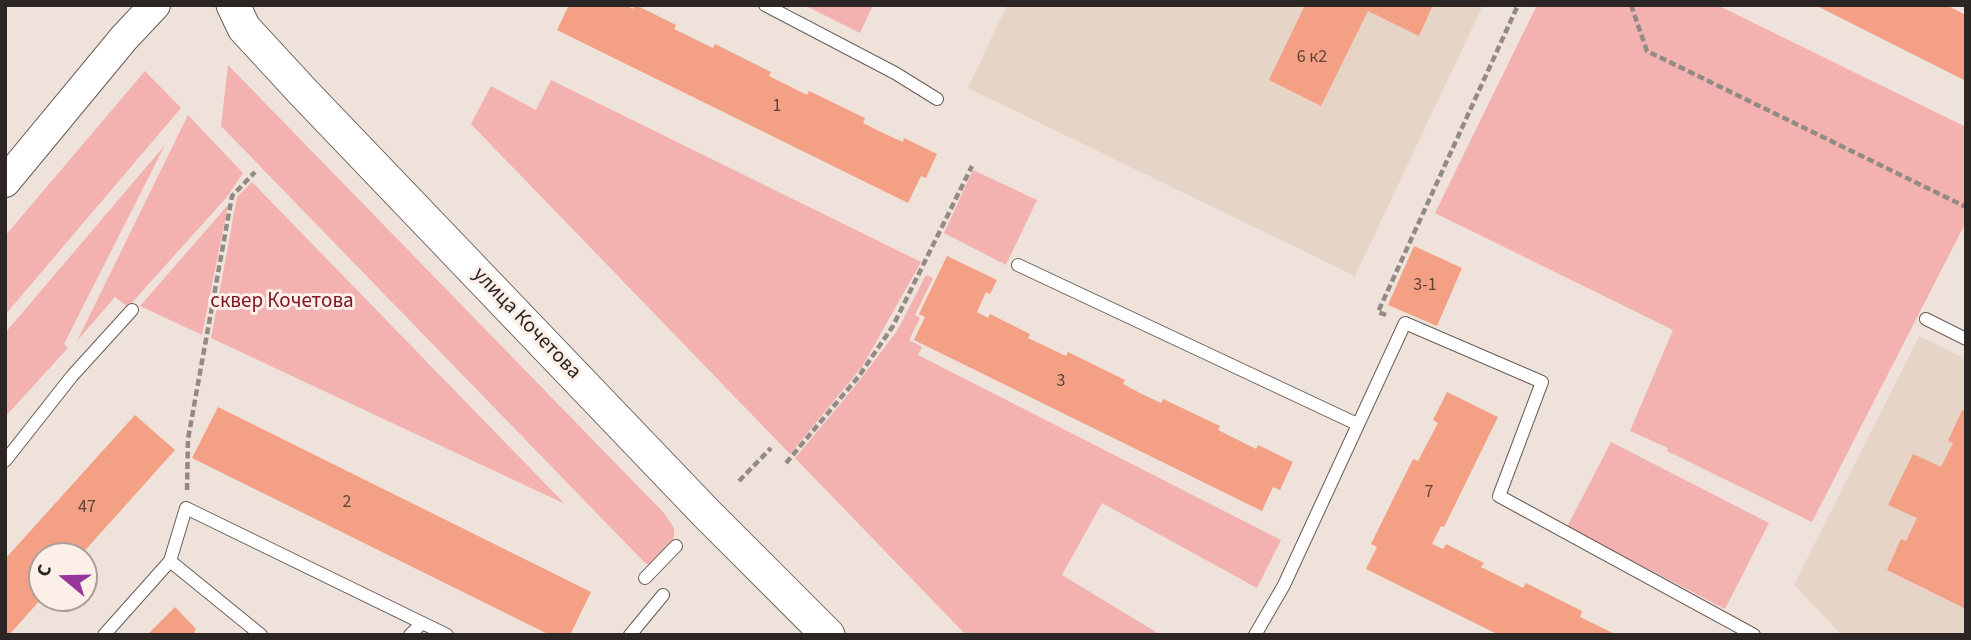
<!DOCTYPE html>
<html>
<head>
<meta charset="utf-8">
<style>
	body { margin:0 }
	#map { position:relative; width:1971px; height:640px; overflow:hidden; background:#eee2da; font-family:"Source Sans 3",sans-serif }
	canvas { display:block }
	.frame { position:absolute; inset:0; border:7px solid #2b2623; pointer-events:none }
	.north { position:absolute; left:28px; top:542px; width:70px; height:70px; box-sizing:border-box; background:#fbefe7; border:2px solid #a89f99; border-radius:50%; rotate:289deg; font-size:19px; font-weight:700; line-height:28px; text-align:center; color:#2b2623 }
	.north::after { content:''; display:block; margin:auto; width:24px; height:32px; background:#98359b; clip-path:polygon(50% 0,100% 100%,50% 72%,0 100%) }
</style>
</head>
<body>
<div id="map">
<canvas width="1971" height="640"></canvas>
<div class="frame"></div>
<div class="north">С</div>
</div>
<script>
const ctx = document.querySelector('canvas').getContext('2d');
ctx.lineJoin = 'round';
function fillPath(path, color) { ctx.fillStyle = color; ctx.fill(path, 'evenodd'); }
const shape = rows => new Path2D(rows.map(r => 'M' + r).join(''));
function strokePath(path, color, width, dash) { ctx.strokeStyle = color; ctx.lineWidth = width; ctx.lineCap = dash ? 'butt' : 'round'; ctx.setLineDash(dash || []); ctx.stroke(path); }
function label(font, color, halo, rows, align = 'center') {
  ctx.font = font + ' "Source Sans 3",sans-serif'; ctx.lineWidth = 6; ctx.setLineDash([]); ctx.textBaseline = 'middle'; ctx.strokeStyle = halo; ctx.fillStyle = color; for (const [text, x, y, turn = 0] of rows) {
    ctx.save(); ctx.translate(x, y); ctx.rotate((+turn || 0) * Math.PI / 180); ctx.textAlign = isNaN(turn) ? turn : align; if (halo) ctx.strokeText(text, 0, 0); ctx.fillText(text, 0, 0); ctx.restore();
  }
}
fillPath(shape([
	[1007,5,1483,5,1355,276,968,88],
	[1919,336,1966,359,1966,635,1842,635,1794,585]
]), '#e6d4c7');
fillPath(shape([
	[804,5,873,5,860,33],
	[1537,5,1717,5,1966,127,1966,222,1812,522,1667,451,1668,448,1630,431,1673,330,1435,213],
	[228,65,664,513,674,528,674,536,672,542,655,563,646,564,221,126],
	[145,71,181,108,5,315,5,236],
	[551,80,921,262,862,367,790,454,471,124,491,86,536,110],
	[188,115,243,173,226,198,128,307,115,297,77,341],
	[165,145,64,344,68,348,5,417,5,333],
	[973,170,1037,200,1006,265,944,233],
	[252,182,565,504,211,338,237,197],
	[228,205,202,335,140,306],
	[926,275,933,278,915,315,920,318,909,340,922,347,918,355,1281,540,1257,588,1102,503,1062,575,1161,635,966,635,795,458,856,385,897,331],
	[1611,442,1769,523,1725,609,1567,527]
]), '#f3b2b0');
fillPath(shape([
	[569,5,626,5,633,9,636,5,676,25,674,29,713,48,715,44,771,72,769,76,807,95,809,91,865,118,863,123,883,133,903,142,904,138,937,154,926,178,921,176,908,203,557,30],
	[1305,5,1433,5,1419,36,1368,11,1321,106,1269,80],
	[1815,5,1946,5,1966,15,1966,81],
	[1414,246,1462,268,1437,326,1388,305],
	[947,256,997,280,990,294,986,292,977,312,988,318,990,314,1030,334,1028,338,1066,356,1068,352,1125,380,1123,384,1142,394,1161,403,1163,399,1220,426,1218,430,1256,449,1258,445,1293,462,1280,490,1273,487,1262,511,914,340,925,317,919,314],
	[1447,392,1498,417,1444,527,1441,526,1432,544,1443,549,1446,544,1484,563,1481,567,1523,588,1526,583,1582,611,1580,617,1617,635,1499,635,1366,569,1377,547,1371,544,1413,459,1418,461,1438,423,1433,420],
	[218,407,591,592,570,635,550,635,192,458],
	[1962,410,1966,411,1966,609,1887,570,1901,539,1906,541,1917,518,1888,505,1913,454,1941,467,1953,443,1948,441],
	[135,415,175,450,80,556,42,556,42,598,9,635,5,635,5,559],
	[175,607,196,629,194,632,197,635,147,635]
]), '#f4a084');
const service = shape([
	[765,5,895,73,937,99],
	[1018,265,1357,424],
	[1926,319,1966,339],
	[5,461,72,376,132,310],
	[170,561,261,635],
	[645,578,676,546],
	[104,635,170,561,186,508,447,635],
	[410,635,422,623],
	[630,635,663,595],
	[1255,635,1284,585,1405,323,1542,382,1499,496,1754,635]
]);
const tertiary = shape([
	[5,182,124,38,155,5]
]);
const secondary = shape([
	[233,5,244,28,303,92,707,514,828,635]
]);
strokePath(service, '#685e57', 14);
strokePath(tertiary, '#685e57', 32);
strokePath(secondary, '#685e57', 35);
strokePath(shape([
	[1631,5,1647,51,1966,207],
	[1386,315,1378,312,1518,5],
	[786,463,859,376,893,326,972,166],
	[739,481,771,448],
	[187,490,188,439,232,196,255,172]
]), '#928a84', 4.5, [7, 3.5]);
strokePath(service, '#fff', 12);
strokePath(tertiary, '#fff', 30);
strokePath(secondary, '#fff', 33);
label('18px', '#5d443b', null, [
	["6 к2",1312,58],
	["1",777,107],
	["3-1",1425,286],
	["3",1061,382],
	["7",1429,493],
	["2",347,503],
	["47",87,508]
]);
label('21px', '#801824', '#fbefe7', [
	["сквер Кочетова",282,302]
]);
label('21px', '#2b2623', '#fbefe7', [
	["улица Кочетова",526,324,46]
]);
</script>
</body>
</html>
